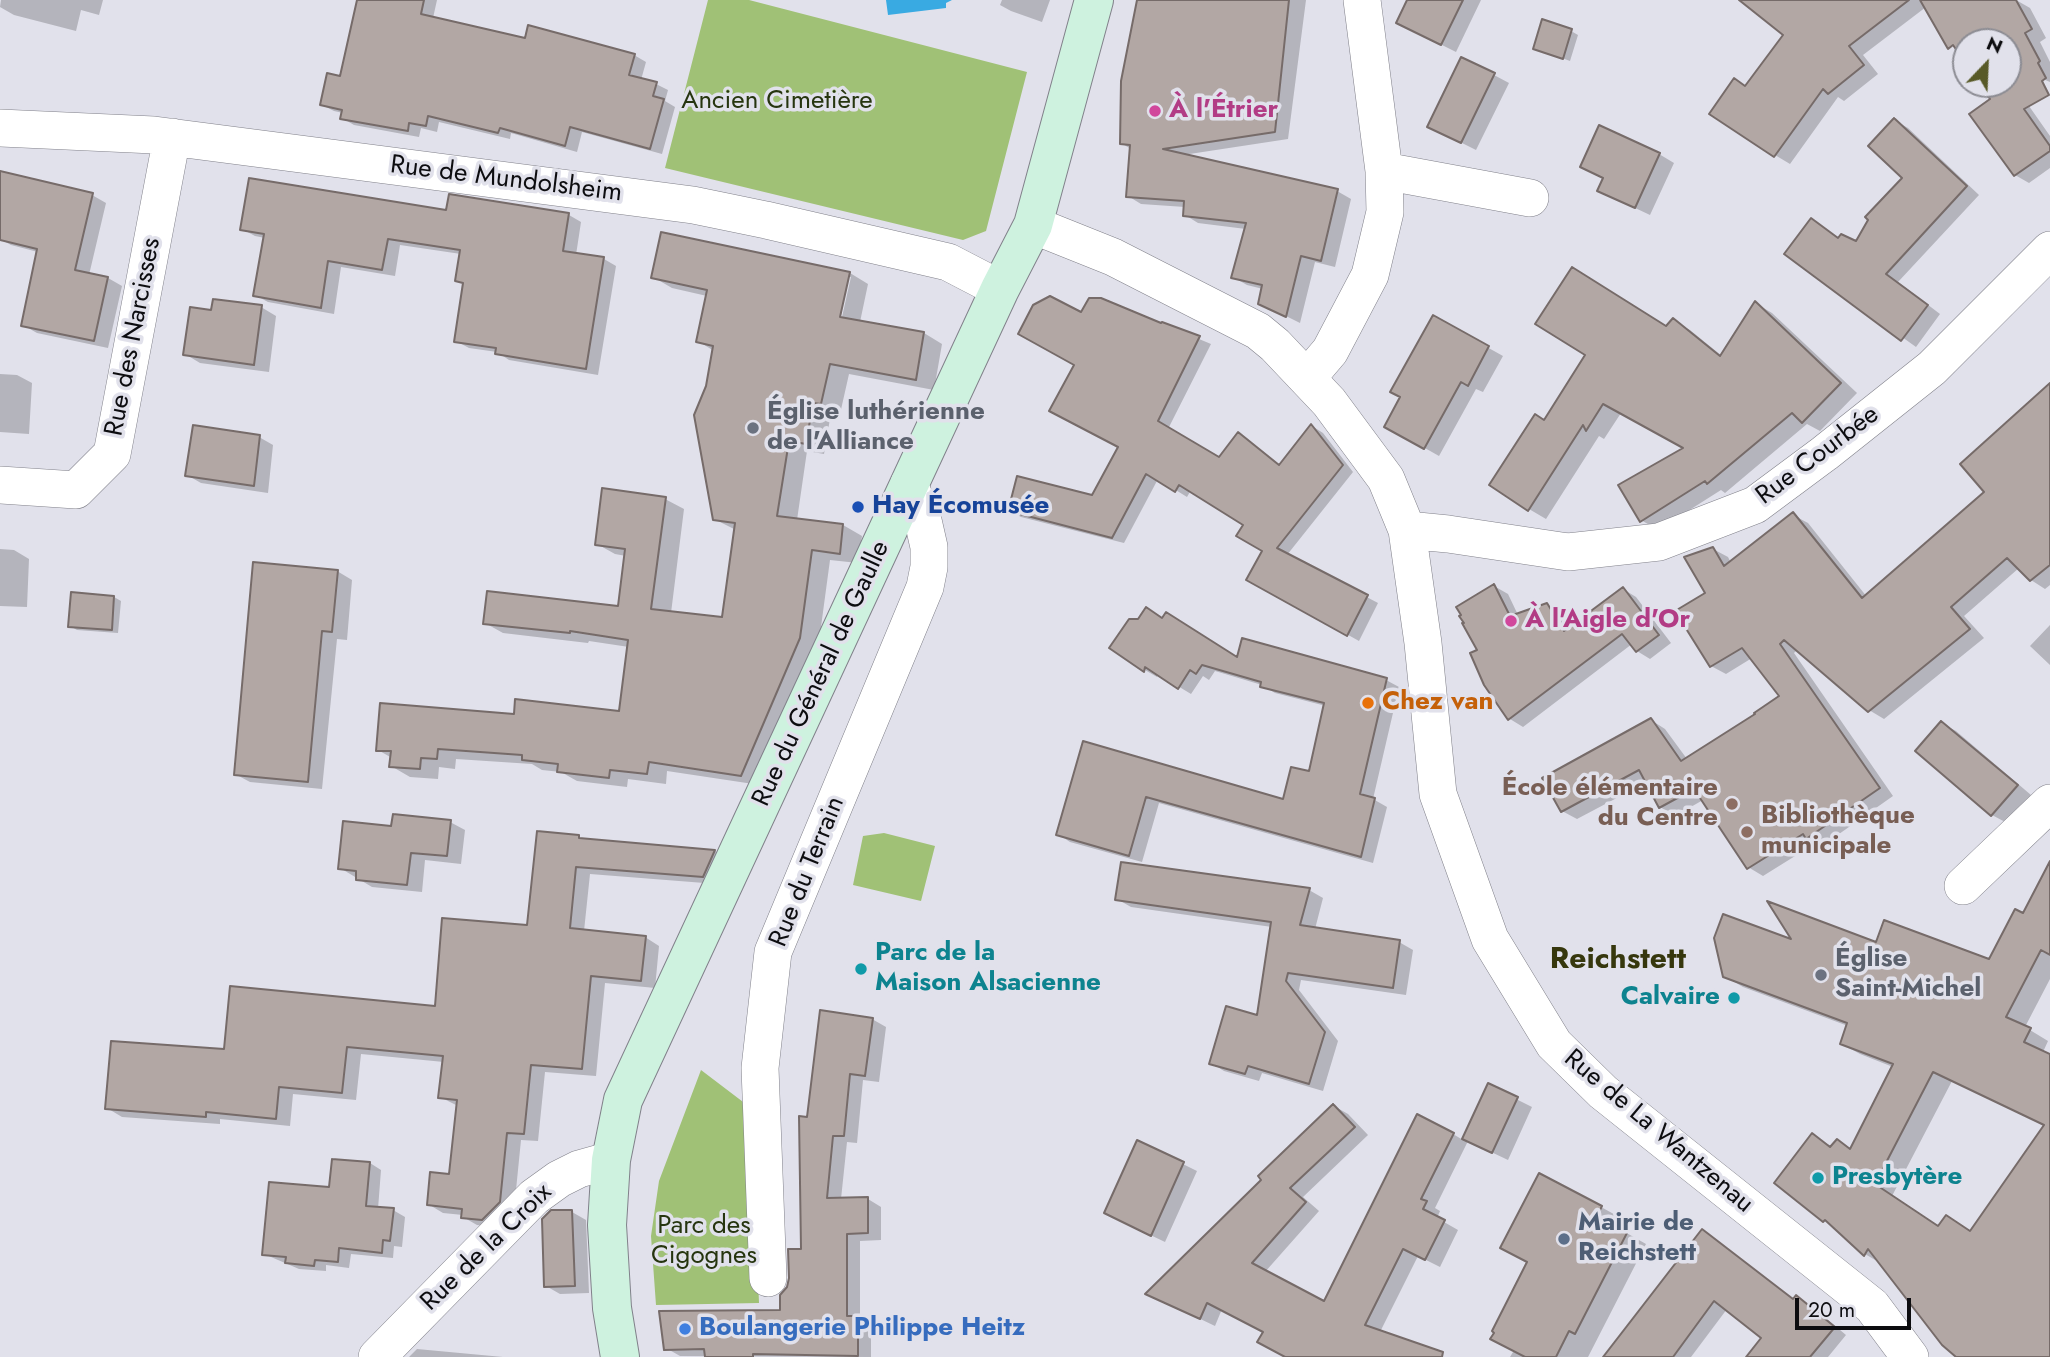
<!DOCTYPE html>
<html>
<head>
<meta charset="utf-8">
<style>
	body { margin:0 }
	#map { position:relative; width:2050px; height:1357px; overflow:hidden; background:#e1e1eb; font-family:Jost,sans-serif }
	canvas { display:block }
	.north { position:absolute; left:1952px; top:28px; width:70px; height:70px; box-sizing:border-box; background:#e1e1eb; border:2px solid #8c8c93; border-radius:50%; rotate:23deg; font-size:19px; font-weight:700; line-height:28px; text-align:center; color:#0d0d10 }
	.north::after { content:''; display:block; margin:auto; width:24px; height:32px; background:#585a28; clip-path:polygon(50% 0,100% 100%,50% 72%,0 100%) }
	.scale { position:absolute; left:1795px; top:1298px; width:116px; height:32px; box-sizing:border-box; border:4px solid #0d0d10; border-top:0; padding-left:9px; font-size:21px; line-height:24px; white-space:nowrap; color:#0d0d10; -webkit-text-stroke:5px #e1e1eb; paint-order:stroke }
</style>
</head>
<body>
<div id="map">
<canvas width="2050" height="1357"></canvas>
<div class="north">N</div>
<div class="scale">20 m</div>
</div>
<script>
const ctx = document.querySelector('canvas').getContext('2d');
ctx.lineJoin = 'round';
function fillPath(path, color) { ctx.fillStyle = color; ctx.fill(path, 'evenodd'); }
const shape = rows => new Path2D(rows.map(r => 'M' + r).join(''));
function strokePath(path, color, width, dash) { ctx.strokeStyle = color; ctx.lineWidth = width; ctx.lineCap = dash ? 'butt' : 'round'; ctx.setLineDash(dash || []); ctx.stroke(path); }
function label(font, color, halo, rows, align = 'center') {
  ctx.font = font + ' Jost,sans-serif'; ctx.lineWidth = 7; ctx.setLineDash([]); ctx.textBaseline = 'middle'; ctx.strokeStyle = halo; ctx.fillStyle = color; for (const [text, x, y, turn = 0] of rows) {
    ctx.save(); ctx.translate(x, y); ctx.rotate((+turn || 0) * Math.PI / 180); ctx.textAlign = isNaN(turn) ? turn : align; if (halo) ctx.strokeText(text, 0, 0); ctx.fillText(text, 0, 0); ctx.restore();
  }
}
fillPath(shape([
	[708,0,749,0,1027,72,986,231,963,240,665,168],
	[884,833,935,846,921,901,853,885,863,836],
	[701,1070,751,1108,759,1303,656,1305,651,1236,659,1181]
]), '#a0c176');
fillPath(shape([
	[886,0,952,0,946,3,946,8,888,15]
]), '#39aae2');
fillPath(shape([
	[1,0,103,0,99,15,81,10,76,31,14,15,0,7],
	[358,0,437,0,433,18,526,40,634,55,646,62,641,80,656,84,668,90,665,101,675,107,662,154,582,132,577,152,511,133,510,139,439,122,437,132,421,128,419,137,354,125,342,118,343,113,334,111,322,105,342,78],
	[1002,0,1050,0,1042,22,1011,11,1000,5],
	[1138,0,1306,0,1288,139,1183,155,1337,191,1351,199,1335,267,1315,262,1300,323,1260,303,1263,289,1247,285,1233,277,1246,229,1198,223,1185,215,1185,207,1141,204,1128,196,1131,149,1121,143],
	[1409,0,1481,0,1456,52,1412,30],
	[1752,0,2016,0,2030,8,2046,38,2040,42,2050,62,2050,82,2008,64,2008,42,1966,42,1966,46,1926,7,1863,55,1878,74,1844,101,1838,97,1790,164,1775,155,1747,88,1785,35],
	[1571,31,1578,35,1570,61,1535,48],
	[1494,75,1509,83,1476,150,1444,134],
	[2022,96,2050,136,2050,168,2029,183,2015,175],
	[1894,120,1908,128,1979,195,1898,282,1940,314,1916,347,1786,254,1811,220,1840,239,1857,243,1904,178],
	[1659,154,1674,163,1650,215,1614,198],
	[0,174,92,195,106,203,89,275,108,278,122,286,108,348,37,333,23,325,38,252,11,245,0,239],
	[448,212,569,215,581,222,576,255,604,259,616,266,598,375,509,360,497,352,469,348,456,341,464,285,457,280,461,254,400,245,395,276,341,267,334,314,268,302,255,295,265,238,255,236,242,229],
	[850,273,868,284,860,322,924,333,942,344,934,390,849,374,840,414,831,413,824,454,807,451,797,520,843,525,862,536,858,563,830,560,818,649,760,785,667,771,666,784,628,779,627,787,577,781,561,772,542,770,532,764,456,759,455,769,439,767,438,779,410,777,391,766,392,758,378,750,515,716,621,713,629,647,589,641,588,643,503,633,485,623,620,607,626,556,615,554,597,544,665,499,684,509,671,613,724,619,736,530,714,519,708,387,714,351,698,341,707,296,672,288,653,277],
	[847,277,851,277,840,326,837,325],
	[1755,303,1772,313,1857,393,1820,431,1807,424,1725,493,1721,490,1658,530,1641,520,1686,449,1621,413,1604,439,1599,436,1546,519,1529,509,1545,422,1667,328,1673,321,1690,330,1722,356],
	[261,307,276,316,269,372,200,363,185,354,213,312],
	[1082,315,1162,326,1163,324,1211,344,1168,429,1219,459,1239,434,1280,466,1312,426,1323,433,1353,472,1287,555,1378,603,1359,641,1248,579,1264,551,1245,524,1191,490,1187,497,1158,479,1124,543,1021,517,1010,511,1093,497,1120,447,1076,365],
	[1433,317,1503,356,1483,392,1476,389,1439,456,1386,426,1402,397],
	[0,374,17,375,32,383,29,434,0,432],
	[2050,382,2050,585,2045,589,2031,580,2019,568,1964,616,1984,638,1884,719,1869,710,1798,649,1794,653,1893,796,1822,846,1816,843,1763,876,1748,867,1703,800,1675,816,1660,807,1647,782,1577,819,1562,811,1651,720,1665,729,1687,759,1758,715,1782,696,1752,658,1726,674,1711,666,1707,594,1713,549,1728,557,1731,563,1793,515,1808,523,1867,597,1986,493,2033,401,2032,399],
	[259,437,273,445,268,493,201,483,187,475],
	[0,549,14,550,29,559,27,607,0,606],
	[337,571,352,580,347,640,337,639,322,789,250,782,235,774],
	[1494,586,1508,594,1518,615,1547,605,1561,613,1570,628,1623,589,1636,597,1671,643,1650,659,1637,651,1632,644,1523,727,1510,719,1480,651],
	[114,597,121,601,118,633,77,630,70,626],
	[1163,620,1238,659,1386,680,1399,687,1373,799,1387,807,1373,863,1159,803,1142,862,1070,842,1058,834,1084,743,1284,801,1311,774,1326,706,1275,693,1262,685,1215,671,1209,680,1203,676,1191,694,1158,674,1157,677,1145,670,1112,648],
	[2050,625,2050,665,2030,646],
	[1941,723,1956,731,2031,795,2007,823,1992,815],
	[450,822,465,830,461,864,425,860,422,892,372,887,340,868,393,828],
	[578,837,583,840,715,851,729,859,717,884,590,874,584,931,645,937,659,946,655,988,605,983,596,1076,545,1072,538,1141,521,1140,514,1210,497,1227,477,1225,463,1217,463,1215,443,1213,428,1204,451,1175,458,1106,440,1097,444,1062,361,1054,356,1100,293,1094,290,1126,220,1119,220,1124,122,1117,107,1108,225,1051,436,1008,529,927],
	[1309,890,1323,898,1315,929,1399,942,1413,950,1406,995,1301,980,1299,990,1338,1041,1323,1091,1262,1073,1259,1081,1224,1071,1211,1063,1259,1018,1272,927,1131,907,1117,899],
	[2050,894,2050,979,2025,1027,2048,1041,2043,1052,2050,1056,2050,1357,1959,1357,1882,1264,1865,1254,1835,1227,1824,1220,1813,1136,1833,1147,1851,1150,1893,1067,1860,1054,1842,1044,1848,1026,1743,987,1724,976,1795,942,1877,944,1989,961,2024,916],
	[1952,1081,2045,1126,1971,1232,1947,1217,1940,1228,1892,1196],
	[872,1019,886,1027,879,1082,863,1080,857,1143,847,1142,841,1199,868,1199,881,1207,881,1240,860,1241,860,1319,871,1325,871,1357,680,1356,666,1348,782,1311,803,1251,808,1119],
	[1488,1085,1532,1107,1508,1160,1468,1141,1435,1208,1440,1211,1437,1218,1458,1230,1440,1267,1418,1256,1380,1332,1422,1357,1288,1357,1265,1332,1222,1309,1215,1326,1148,1294,1264,1180,1334,1106,1348,1114,1368,1135,1303,1197,1319,1211,1265,1272,1324,1303,1453,1134,1463,1140],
	[1138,1142,1197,1171,1165,1242,1119,1220],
	[370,1163,381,1170,378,1209,393,1210,405,1217,402,1247,394,1246,393,1258,351,1254,349,1268,326,1265,326,1271,299,1269,264,1254,330,1189],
	[1601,1207,1621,1218,1616,1227,1646,1244,1588,1357,1510,1357],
	[572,1212,586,1220,589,1293,560,1294,546,1286],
	[1702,1231,1794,1300,1797,1297,1809,1304,1846,1335,1828,1357,1748,1357,1764,1338,1727,1309,1691,1357,1606,1357],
	[417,1349,503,1357,409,1357]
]), '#0003');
const building = shape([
	[357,0,424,0,421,14,525,38,528,25,635,54,629,75,657,82,653,96,664,99,650,149,570,127,565,146,500,128,498,133,428,116,426,126,409,123,408,131,340,119,342,110,320,105,327,73,340,76,357,0],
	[1137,0,1289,0,1275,132,1163,149,1338,189,1321,261,1301,256,1286,317,1258,304,1262,285,1231,278,1246,223,1183,216,1184,201,1126,197,1130,145,1120,144,1121,81,1137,0],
	[1407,0,1463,0,1441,45,1396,23,1407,0],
	[1739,0,1909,0,1849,46,1864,65,1828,94,1823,89,1774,157,1709,114,1734,78,1745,86,1783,35,1739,0],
	[1920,0,2016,0,2032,29,2025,33,2040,61,2038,63,2046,78,2042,81,2049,95,2024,109,2050,146,2050,151,2014,176,1969,114,1990,99,1980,84,2008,84,2008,42,1966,42,1966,64,1953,45,1948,49,1920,0],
	[1542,19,1572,29,1563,59,1533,49,1542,19],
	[1461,57,1495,73,1461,143,1427,127,1461,57],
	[1894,118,1967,186,1886,274,1928,305,1901,341,1784,254,1811,218,1838,238,1841,234,1856,241,1868,220,1865,217,1902,178,1868,146,1894,118],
	[1599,125,1660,153,1635,208,1597,191,1603,178,1580,167,1599,125],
	[0,171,93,193,75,270,108,277,94,341,21,326,37,249,0,240,0,171],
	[249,178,446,210,449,194,569,213,563,251,604,257,586,369,495,354,496,348,454,342,463,283,455,281,460,250,388,239,382,270,328,261,321,308,253,296,264,234,240,230,249,178],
	[661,232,850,272,840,317,924,332,916,380,830,364,821,404,813,403,806,444,789,441,777,516,843,524,840,554,812,550,800,638,741,776,649,762,647,774,610,770,609,778,557,772,558,764,522,760,522,755,438,749,437,759,421,758,420,769,389,767,391,751,376,751,380,703,514,714,515,699,619,711,628,640,570,631,570,633,483,624,487,591,618,606,625,549,595,545,602,488,666,497,651,609,722,617,735,523,713,520,694,415,706,386,713,346,696,342,707,290,651,278,661,232],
	[1572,267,1666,326,1673,318,1720,356,1755,301,1841,383,1802,423,1792,413,1707,484,1705,481,1640,522,1618,485,1683,448,1603,404,1586,431,1583,425,1528,511,1489,485,1535,414,1544,420,1585,355,1535,324,1572,267],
	[1050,296,1081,312,1089,298,1101,298,1161,323,1162,322,1200,336,1158,421,1219,457,1238,432,1279,465,1311,424,1343,465,1277,548,1368,595,1347,636,1246,580,1262,551,1236,536,1243,525,1179,485,1175,492,1146,474,1112,538,1008,511,1017,476,1092,495,1118,447,1049,411,1074,365,1018,334,1033,305,1050,296],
	[213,299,262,305,254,365,183,355,190,307,211,310,213,299],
	[1433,315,1489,346,1468,386,1461,382,1424,449,1384,427,1400,397,1390,392,1433,315],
	[2050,383,2050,565,2030,581,2007,558,1951,607,1970,629,1868,712,1784,640,1780,644,1880,788,1806,839,1803,834,1747,869,1694,789,1659,808,1639,770,1561,812,1542,778,1651,718,1681,761,1755,714,1754,713,1779,696,1742,648,1710,667,1675,611,1705,593,1684,557,1713,547,1724,566,1793,512,1862,598,1984,492,1960,464,2050,383],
	[193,425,260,435,254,486,185,476,193,425],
	[253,562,338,570,332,632,322,631,308,782,234,775,253,562],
	[1494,584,1510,616,1547,603,1564,631,1623,587,1659,635,1636,652,1622,634,1508,720,1484,685,1470,653,1477,650,1462,623,1464,623,1459,616,1461,615,1456,607,1494,584],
	[71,592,114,596,112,630,68,627,71,592],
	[1146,607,1162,618,1166,612,1237,657,1242,638,1387,678,1360,794,1375,798,1361,857,1146,797,1129,856,1056,835,1083,741,1283,799,1291,767,1309,771,1324,703,1260,687,1261,682,1202,665,1196,674,1190,670,1178,689,1145,667,1144,672,1109,648,1129,619,1138,619,1146,607],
	[1941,721,2018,785,1991,816,1915,751,1941,721],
	[393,814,451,820,447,856,411,853,407,885,356,880,356,871,338,869,343,821,391,826,393,814],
	[537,831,579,835,579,838,715,850,703,877,576,867,570,928,646,936,641,981,591,976,582,1069,531,1065,524,1134,507,1133,500,1202,482,1220,461,1218,462,1209,427,1205,430,1172,449,1174,457,1100,438,1098,443,1056,347,1047,342,1093,279,1087,276,1119,206,1112,206,1117,105,1109,111,1041,224,1049,230,986,435,1006,442,918,527,925,537,831],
	[2050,861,2050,955,2041,950,2006,1017,2031,1028,2024,1042,2050,1054,2050,1357,1956,1357,1942,1345,1868,1249,1864,1256,1825,1220,1823,1222,1774,1183,1812,1133,1830,1147,1837,1139,1850,1149,1893,1064,1840,1044,1847,1023,1723,977,1714,938,1723,914,1791,939,1767,901,1876,942,1884,920,1989,959,2015,909,2023,913,2050,861],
	[1933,1072,2044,1125,1970,1231,1946,1215,1938,1226,1875,1184,1933,1072],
	[1121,862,1310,888,1300,925,1400,940,1393,988,1288,973,1286,981,1325,1032,1309,1084,1248,1066,1245,1074,1209,1064,1226,1006,1257,1015,1271,922,1115,900,1121,862],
	[820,1010,873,1018,865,1076,850,1074,844,1136,833,1136,827,1198,868,1197,868,1233,847,1234,847,1316,858,1316,858,1356,753,1354,753,1357,705,1357,704,1349,664,1350,659,1311,780,1310,780,1295,787,1287,789,1278,788,1249,801,1249,799,1116,807,1117,820,1010],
	[1488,1083,1518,1097,1492,1153,1462,1139,1488,1083],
	[1333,1104,1355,1127,1290,1188,1306,1202,1252,1263,1324,1301,1417,1114,1454,1133,1421,1199,1427,1201,1423,1209,1445,1220,1425,1260,1403,1249,1365,1325,1443,1352,1442,1357,1285,1357,1257,1342,1263,1332,1207,1303,1200,1319,1145,1294,1261,1180,1258,1176,1333,1104],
	[1137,1140,1184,1162,1151,1236,1104,1213,1137,1140],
	[332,1159,370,1162,366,1206,394,1208,390,1241,383,1240,382,1253,339,1248,338,1262,315,1260,314,1266,285,1263,286,1257,262,1255,269,1182,329,1187,332,1159],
	[1539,1173,1602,1206,1597,1216,1628,1231,1575,1334,1569,1331,1556,1357,1525,1357,1490,1339,1494,1333,1492,1331,1527,1262,1500,1248,1539,1173],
	[551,1210,572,1210,575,1286,544,1287,542,1219,551,1210],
	[1702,1229,1793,1299,1796,1295,1835,1327,1810,1357,1746,1357,1761,1338,1714,1301,1673,1357,1603,1357,1702,1229]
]);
fillPath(building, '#b2a7a4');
strokePath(building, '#766b69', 2);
const street = shape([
	[0,128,154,135,693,205,766,220,948,262,1000,289],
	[1384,171,1530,198],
	[1033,225,1113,257,1258,331,1275,345,1329,402,1386,479,1407,530,1423,643,1438,794,1490,939,1554,1044,1603,1092,1872,1306,1910,1357],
	[1307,378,1330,351,1370,275,1385,212,1384,171,1362,0],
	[0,485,76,490,112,454,172,137],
	[1407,530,1448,534,1568,552,1659,542,1755,505,1825,453,1932,368,2050,250],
	[1963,886,2050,803],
	[768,1278,760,1068,773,952,925,587,929,567,929,547,922,516,909,484],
	[377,1357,534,1197,559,1179,579,1169,611,1160]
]);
const secondary = shape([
	[620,1357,612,1308,607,1225,611,1160,623,1100,1000,289,1033,225,1094,0]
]);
strokePath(street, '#81818a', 38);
strokePath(secondary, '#81818a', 40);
strokePath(street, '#fff', 37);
strokePath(secondary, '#cef2df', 38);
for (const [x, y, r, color] of [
	[1155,111,7,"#d1479c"],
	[753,428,7,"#6b7280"],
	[858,507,7,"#1a4fb4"],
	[1511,621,7,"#d1479c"],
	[1368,703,7,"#e8710a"],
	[1732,804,7,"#8d6e63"],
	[1747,832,7,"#8d6e63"],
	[861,969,7,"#0f9aa8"],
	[1821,975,7,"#6b7280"],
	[1734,998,7,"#0f9aa8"],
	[1818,1178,7,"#0f9aa8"],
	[1564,1239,7,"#5c6f8a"],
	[685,1329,7,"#3f7fe0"]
]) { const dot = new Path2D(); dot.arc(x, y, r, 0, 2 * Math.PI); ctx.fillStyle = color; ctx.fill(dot); strokePath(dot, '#e1e1eb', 2.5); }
label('26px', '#26350f', '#e1e1eb', [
	["Ancien Cimetière",777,102],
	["Parc des",704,1227],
	["Cigognes",704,1257]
]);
label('bold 26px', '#b23c85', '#e1e1eb', [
	["À l'Étrier",1169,111],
	["À l'Aigle d'Or",1525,621]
], 'left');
label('26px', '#0d0d10', '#e1e1eb', [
	["Rue de Mundolsheim",506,180,7],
	["Rue des Narcisses",134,337,-79],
	["Rue Courbée",1818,456,-37],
	["Rue du Général de Gaulle",822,674,-65],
	["Rue du Terrain",808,872,-68],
	["Rue de La Wantzenau",1658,1132,40],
	["Rue de la Croix",487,1248,-44]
]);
label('bold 26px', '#5b616d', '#e1e1eb', [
	["Église luthérienne",767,413],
	["de l'Alliance",767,443],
	["Église",1835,960],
	["Saint-Michel",1835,990]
], 'left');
label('bold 26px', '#164399', '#e1e1eb', [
	["Hay Écomusée",872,507]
], 'left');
label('bold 26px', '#c56008', '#e1e1eb', [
	["Chez van",1382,703]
], 'left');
label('bold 26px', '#785e54', '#e1e1eb', [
	["École élémentaire",1718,789],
	["du Centre",1718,819],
	["Bibliothèque",1761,817,"left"],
	["municipale",1761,847,"left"]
], 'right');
label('bold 26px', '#0d838f', '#e1e1eb', [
	["Parc de la",875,954],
	["Maison Alsacienne",875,984],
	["Calvaire",1720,998,"right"],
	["Presbytère",1832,1178]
], 'left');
label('bold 26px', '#4e5e75', '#e1e1eb', [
	["Mairie de",1578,1224],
	["Reichstett",1578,1254]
], 'left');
label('bold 26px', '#366cbe', '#e1e1eb', [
	["Boulangerie Philippe Heitz",699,1329]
], 'left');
label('bold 30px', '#36370d', '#e1e1eb', [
	["Reichstett",1618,961]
]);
</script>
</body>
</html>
